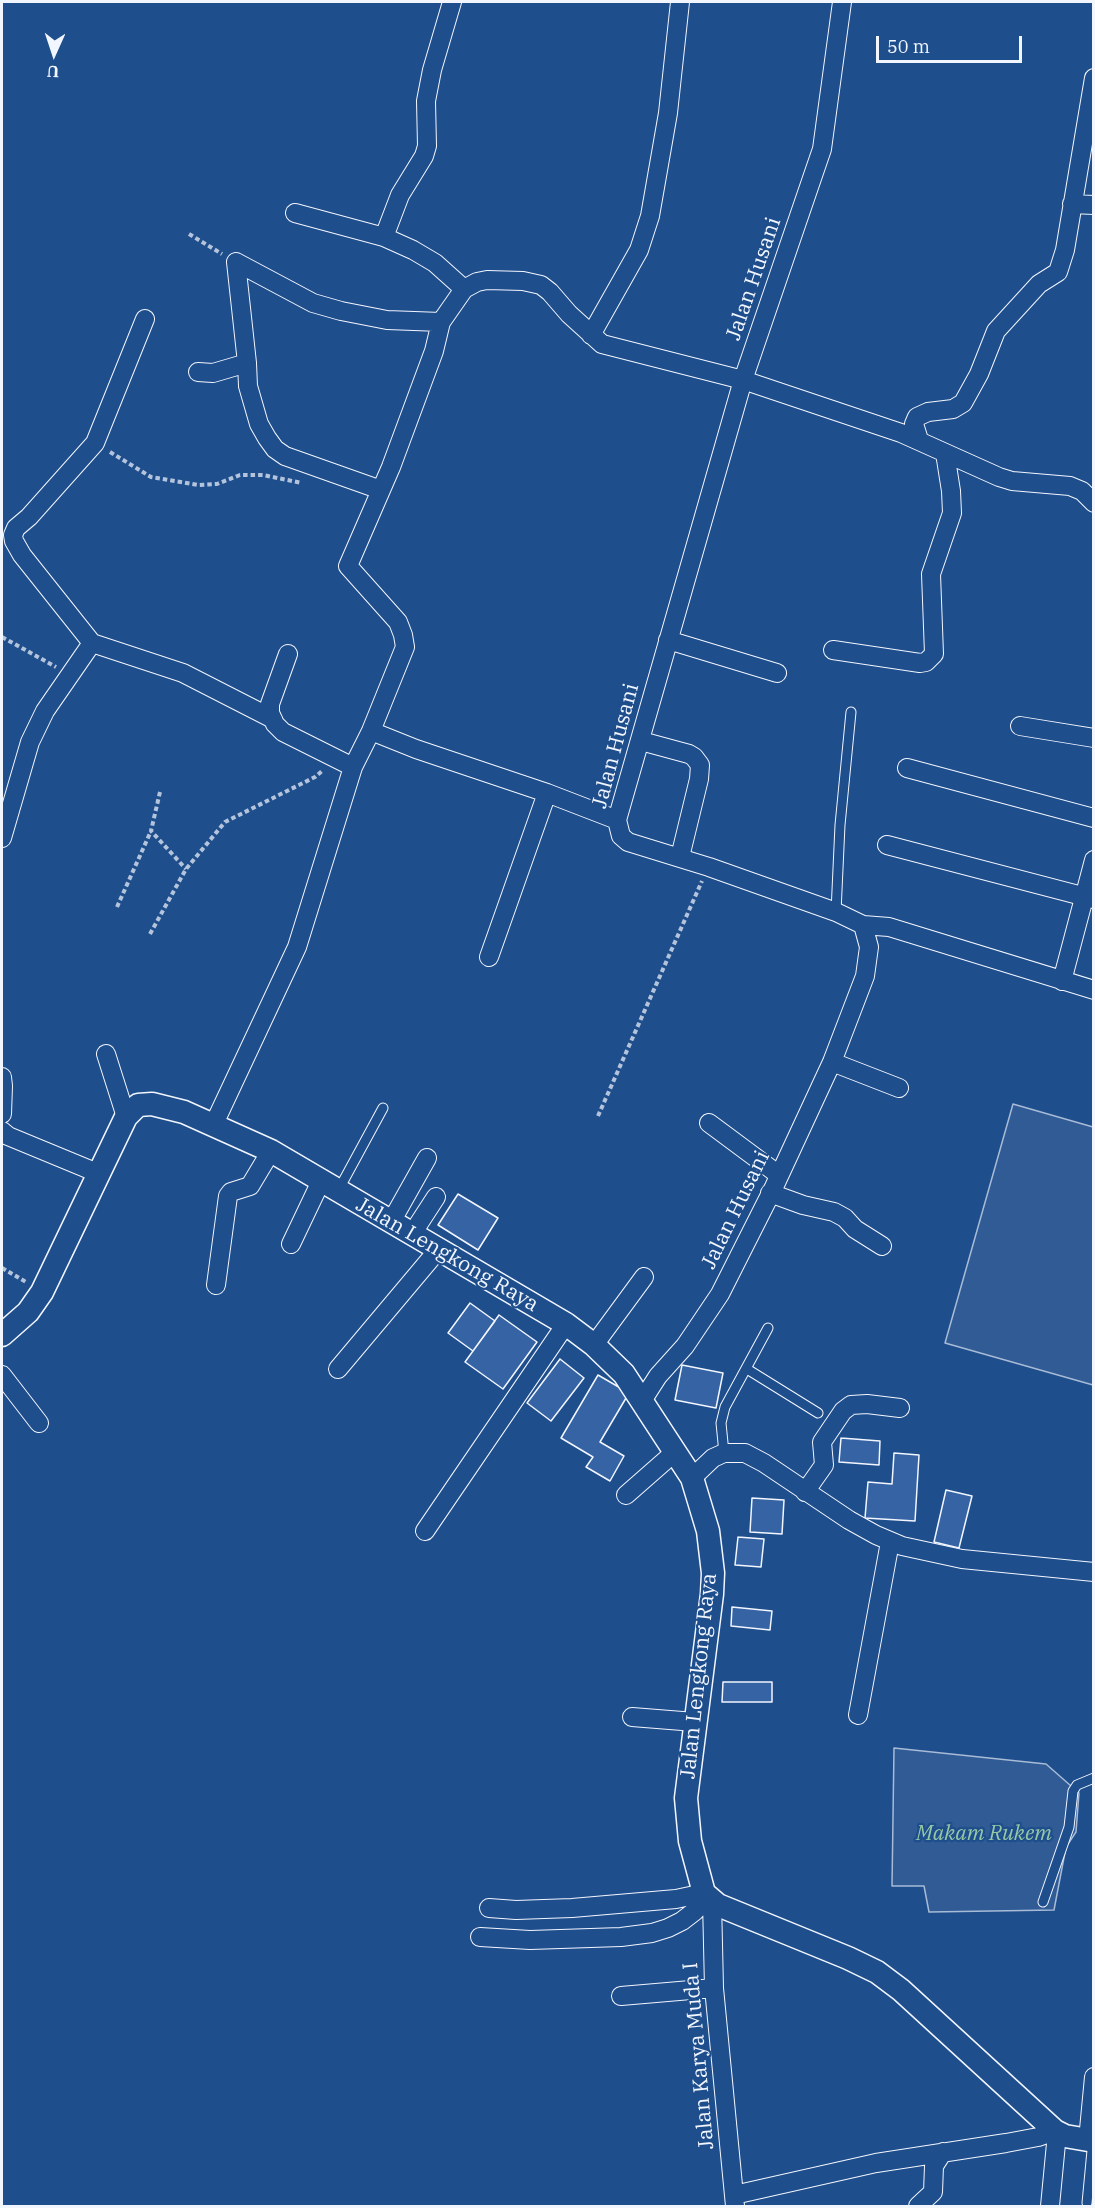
<!DOCTYPE html>
<html>
<head>
<meta charset="utf-8">
<style>
	body { margin:0 }
	#map { position:relative; width:1095px; height:2208px; overflow:hidden; background:#1f4e8c; font-family:"IBM Plex Serif",serif }
	canvas { display:block }
	.frame { position:absolute; inset:0; border:3px solid #f2f6ff; pointer-events:none }
	.north { position:absolute; left:24px; top:24px; width:60px; height:60px; -webkit-text-stroke:4px #1f4e8c; paint-order:stroke; rotate:183deg; font-size:16px; font-weight:700; line-height:24px; text-align:center; color:#f2f6ff }
	.north::after { content:''; display:block; margin:auto; width:21px; height:27px; background:#f2f6ff; clip-path:polygon(50% 0,100% 100%,50% 72%,0 100%) }
	.scale { position:absolute; left:876px; top:36px; width:146px; height:27px; box-sizing:border-box; border:3px solid #f2f6ff; border-top:0; padding-left:8px; font-size:18px; line-height:21px; white-space:nowrap; color:#f2f6ff; -webkit-text-stroke:4px #1f4e8c; paint-order:stroke }
</style>
</head>
<body>
<div id="map">
<canvas width="1095" height="2208"></canvas>
<div class="frame"></div>
<div class="north">U</div>
<div class="scale">50 m</div>
</div>
<script>
const ctx = document.querySelector('canvas').getContext('2d');
ctx.lineJoin = 'round';
function fillPath(path, color) { ctx.fillStyle = color; ctx.fill(path, 'evenodd'); }
const shape = rows => new Path2D(rows.map(r => 'M' + r).join(''));
function strokePath(path, color, width, dash) { ctx.strokeStyle = color; ctx.lineWidth = width; ctx.lineCap = dash ? 'butt' : 'round'; ctx.setLineDash(dash || []); ctx.stroke(path); }
function label(font, color, halo, rows, align = 'center') {
  ctx.font = font + ' "IBM Plex Serif",serif'; ctx.lineWidth = 4.5; ctx.setLineDash([]); ctx.textBaseline = 'middle'; ctx.strokeStyle = halo; ctx.fillStyle = color; for (const [text, x, y, turn = 0] of rows) {
    ctx.save(); ctx.translate(x, y); ctx.rotate((+turn || 0) * Math.PI / 180); ctx.textAlign = isNaN(turn) ? turn : align; if (halo) ctx.strokeText(text, 0, 0); ctx.fillText(text, 0, 0); ctx.restore();
  }
}
const built = shape([
	[1013,1104,1093,1127,1093,1385,945,1343,1013,1104],
	[894,1748,1046,1764,1079,1793,1076,1832,1066,1847,1054,1910,929,1912,924,1886,892,1886,894,1748]
]);
fillPath(built, '#305b95');
strokePath(built, '#a8bbd7', 1.5);
const building = shape([
	[458,1194,498,1218,478,1250,438,1225,458,1194],
	[470,1303,495,1321,473,1351,448,1333,470,1303],
	[499,1315,537,1342,503,1389,465,1362,499,1315],
	[560,1359,584,1378,551,1421,527,1403,560,1359],
	[682,1365,723,1373,716,1408,675,1400,682,1365],
	[598,1375,629,1393,600,1442,624,1456,610,1481,586,1467,593,1457,561,1438,598,1375],
	[841,1438,880,1441,879,1465,839,1462,841,1438],
	[894,1453,919,1455,915,1521,865,1518,868,1482,892,1484,894,1453],
	[946,1490,972,1496,959,1548,934,1542,946,1490],
	[752,1498,784,1500,782,1534,750,1532,752,1498],
	[738,1537,764,1539,761,1567,735,1565,738,1537],
	[732,1607,772,1611,770,1630,731,1626,732,1607],
	[723,1682,772,1682,772,1702,722,1702,723,1682]
]);
fillPath(building, '#3563a3');
strokePath(building, '#f2f6ff', 1.5);
const service = shape([
	[836,912,840,825,851,712],
	[339,1189,383,1108],
	[747,1369,818,1413],
	[724,1453,721,1423,725,1407,768,1328],
	[1043,1902,1069,1827,1073,1791,1077,1785,1094,1778],
	[1087,2203,1093,2140]
]);
const minor = shape([
	[1072,204,1094,205],
	[295,213,384,237,413,250,435,263,464,289],
	[384,237,400,195,424,156,427,146,426,101,432,70,452,2],
	[236,262,247,363,248,386,259,424,267,438,275,449,285,456,381,490],
	[236,262,313,303,341,311,387,320,441,322],
	[145,319,95,443,29,517,16,528,13,535,14,541,22,555,92,643,183,673,273,719],
	[591,335,639,250,650,216,668,113,680,2],
	[198,372,213,373,247,363],
	[919,440,914,424,917,417,928,412,953,409,963,403,979,374,996,331,1039,284,1058,272,1065,250,1094,78],
	[668,640,777,673],
	[833,650,920,663,926,662,934,654,931,574,952,513,951,491,945,453],
	[288,654,270,704,270,713,275,724,283,732,353,767],
	[1020,726,1094,738],
	[371,731,416,749,547,793,617,820],
	[641,741,689,754,694,757,700,765,699,779,680,857],
	[907,768,1094,818],
	[2,838,30,742,45,711,92,643],
	[887,845,1094,899],
	[863,925,889,927,1094,990],
	[489,957,547,793],
	[1062,981,1094,860],
	[106,1054,126,1117],
	[832,1062,899,1088],
	[2,1077,3,1086,2,1114],
	[709,1123,779,1175],
	[214,1124,297,947,353,767,371,731,405,647,403,635,398,622,348,566,391,467,434,351,441,322,464,289,477,282,487,280,523,281,541,285,550,292,569,314,602,344,743,380,901,433,999,477,1012,481,1070,486,1082,491,1094,503],
	[2,1131,8,1136,100,1174],
	[770,1193,803,1205,834,1212,845,1218,855,1229,882,1246],
	[391,1222,427,1158],
	[412,1234,436,1197],
	[291,1244,321,1181],
	[216,1285,228,1196,231,1192,250,1186,271,1151],
	[594,1345,644,1277],
	[338,1369,438,1250],
	[2,1375,39,1423],
	[642,1401,658,1376,685,1346,720,1294,774,1187,832,1062,865,976,869,947,863,925,836,912,709,867,628,842,621,836,617,820,743,380,822,149,842,2],
	[692,1478,713,1458,724,1453,745,1453,764,1463,849,1520,876,1535,902,1546,962,1559,1094,1572],
	[805,1492,824,1465,822,1442,843,1411,851,1405,867,1404,900,1408],
	[626,1495,675,1452],
	[425,1531,566,1324],
	[858,1715,890,1542],
	[632,1717,695,1722],
	[712,1901,714,1988,735,2206],
	[489,1908,516,1910,572,1908,676,1899,704,1893],
	[480,1937,530,1940,621,1937,652,1933,668,1928,682,1921,695,1911,708,1898],
	[621,1996,714,1988],
	[1088,2140,1094,2077],
	[734,2195,876,2163,1006,2143,1038,2137,1055,2131],
	[918,2206,933,2192,934,2166,943,2152],
	[1050,2206,1057,2133]
]);
const tertiary = shape([
	[2,1335,28,1312,42,1292,126,1117,138,1105,152,1104,184,1112,271,1151,566,1324,594,1345,624,1374,692,1478,708,1531,713,1573,712,1594,686,1798,690,1841,704,1893,718,1905,848,1958,877,1972,901,1990,1055,2131,1065,2136,1094,2141]
]);
strokePath(service, '#f2f6ff', 11);
strokePath(minor, '#f2f6ff', 20);
strokePath(tertiary, '#f2f6ff', 25);
strokePath(shape([
	[189,234,222,254],
	[110,452,151,477,198,485,217,484,240,475,263,475,302,483],
	[2,637,56,667],
	[160,792,151,831,186,869],
	[117,907,151,831],
	[150,934,186,869,225,822,315,777,322,771],
	[598,1116,702,881],
	[2,1268,26,1282]
]), '#b3c4dc', 4, [4.5, 3]);
strokePath(service, '#1f4e8c', 9);
strokePath(minor, '#1f4e8c', 18);
strokePath(tertiary, '#1f4e8c', 22);
label('21px', '#f2f6ff', '#1f4e8c', [
	["Jalan Husani",754,279,-71],
	["Jalan Husani",616,746,-75],
	["Jalan Husani",736,1210,-64],
	["Jalan Lengkong Raya",447,1255,30],
	["Jalan Lengkong Raya",699,1676,-84],
	["Jalan Karya Muda I",699,2056,-95]
]);
label('italic 21px', '#97c8a6', '#1f4e8c', [
	["Makam Rukem",984,1834]
]);
</script>
</body>
</html>
